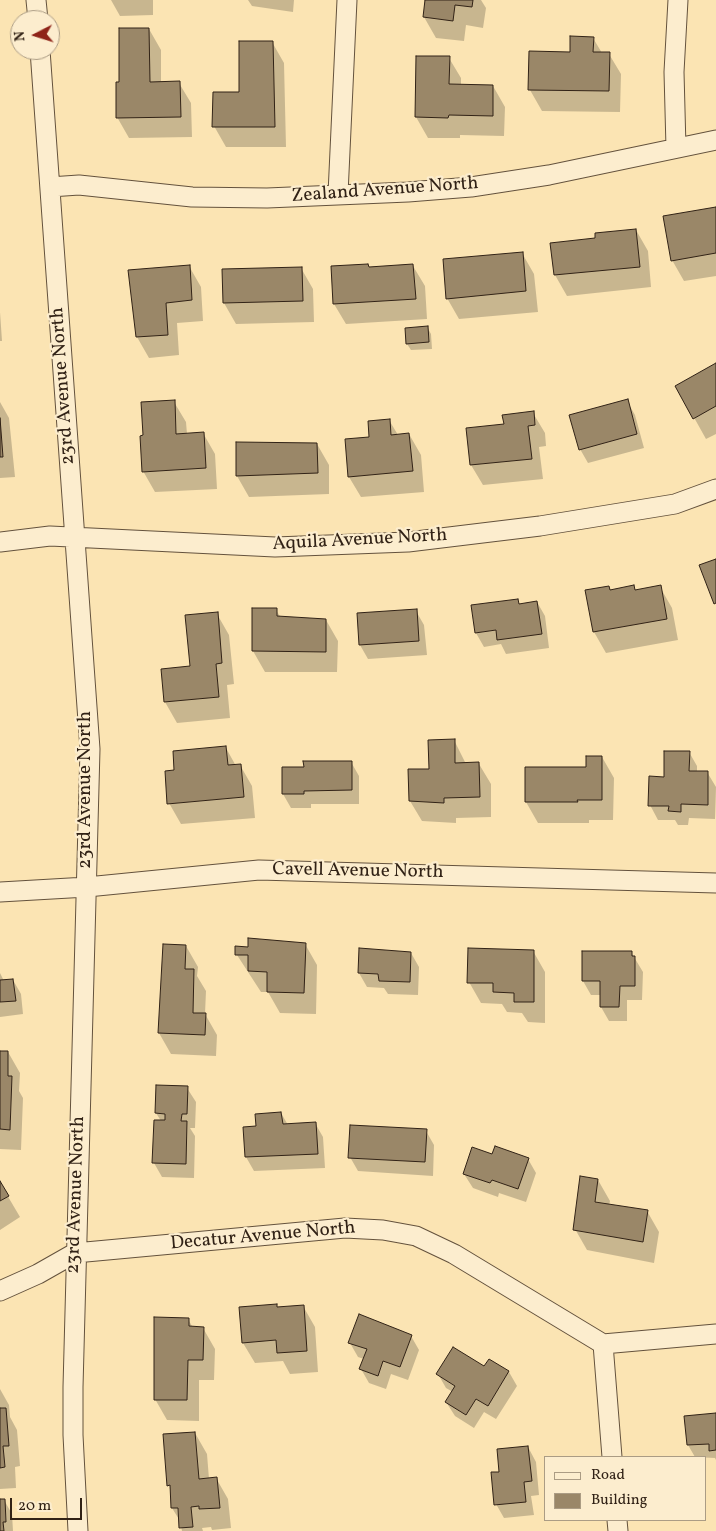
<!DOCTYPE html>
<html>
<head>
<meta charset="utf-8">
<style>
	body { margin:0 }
	#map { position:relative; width:716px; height:1531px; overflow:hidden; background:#fbe4b3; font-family:Vollkorn,serif }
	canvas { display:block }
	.legend { position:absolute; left:544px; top:1456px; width:162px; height:65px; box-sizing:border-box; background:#fcedce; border:1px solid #ab9c84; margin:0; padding:6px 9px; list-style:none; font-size:15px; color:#312216 }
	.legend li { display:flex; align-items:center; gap:10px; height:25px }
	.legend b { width:25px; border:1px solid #ab9c84 }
	.north { position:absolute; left:10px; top:10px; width:50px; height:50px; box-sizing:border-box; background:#fcedce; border:1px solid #ab9c84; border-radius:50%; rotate:265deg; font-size:14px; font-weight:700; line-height:20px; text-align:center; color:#312216 }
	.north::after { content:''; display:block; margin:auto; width:18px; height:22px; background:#8f2418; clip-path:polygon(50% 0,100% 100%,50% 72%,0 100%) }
	.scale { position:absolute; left:10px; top:1498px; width:72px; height:22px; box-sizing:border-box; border:2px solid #312216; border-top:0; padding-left:6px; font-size:15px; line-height:18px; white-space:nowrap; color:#312216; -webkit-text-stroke:4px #fcedce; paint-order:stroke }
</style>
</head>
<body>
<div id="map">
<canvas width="716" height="1531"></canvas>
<ul class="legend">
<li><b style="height:6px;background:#fcedce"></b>Road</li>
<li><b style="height:14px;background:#9a8768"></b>Building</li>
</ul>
<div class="north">N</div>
<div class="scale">20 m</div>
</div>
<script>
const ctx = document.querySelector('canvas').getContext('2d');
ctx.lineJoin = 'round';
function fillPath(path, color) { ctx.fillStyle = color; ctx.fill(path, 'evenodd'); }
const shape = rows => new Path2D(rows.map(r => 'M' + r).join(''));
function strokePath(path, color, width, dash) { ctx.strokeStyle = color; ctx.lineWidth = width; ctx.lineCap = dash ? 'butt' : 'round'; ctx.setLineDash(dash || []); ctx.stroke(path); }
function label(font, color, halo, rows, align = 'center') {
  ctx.font = font + ' Vollkorn,serif'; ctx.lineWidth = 4.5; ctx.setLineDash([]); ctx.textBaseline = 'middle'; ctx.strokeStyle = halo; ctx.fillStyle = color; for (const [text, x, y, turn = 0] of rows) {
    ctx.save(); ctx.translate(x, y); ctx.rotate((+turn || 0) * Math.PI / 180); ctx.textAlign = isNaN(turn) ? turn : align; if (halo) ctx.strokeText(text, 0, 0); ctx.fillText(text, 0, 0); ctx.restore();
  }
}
fillPath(shape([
	[111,0,153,0,153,15,120,16],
	[248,0,294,0,293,12,252,6],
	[425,0,481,0,486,8,483,28,466,25,464,41,436,38,424,17],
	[149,29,161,50,161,83,179,83,191,103,192,137,129,138,117,117,121,83],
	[593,38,602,53,609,54,621,74,620,112,542,111,530,90,571,53],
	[272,42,284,63,286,147,226,147,214,126,240,94],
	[449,58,461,78,461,85,493,86,505,107,504,136,460,135,460,138,428,138,416,117],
	[716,208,716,276,684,281,672,260],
	[636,230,648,251,651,287,567,296,555,275,552,244,597,239],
	[522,253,534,274,538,312,459,319,447,298],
	[189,266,201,287,203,321,177,323,179,355,149,358,137,337,129,271],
	[413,266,425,286,427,319,346,324,334,304,370,268],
	[301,268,313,289,314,322,236,324,224,303],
	[0,312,2,341,0,341],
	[427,327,431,334,432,349,411,350,407,344],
	[716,365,716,434,706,439,677,387],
	[627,401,635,415,644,448,588,463,580,449],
	[0,402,9,418,15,477,0,478],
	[174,402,186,422,187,434,203,433,215,454,217,489,155,492,143,471,145,436],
	[533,413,545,433,546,446,539,447,543,479,483,485,471,465,505,425],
	[389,420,398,435,409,434,421,455,424,492,361,497,349,477,370,438],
	[317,444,329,465,329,494,249,497,237,476],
	[609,587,611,591,634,587,636,591,660,587,672,608,678,640,606,653,594,632,587,591],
	[517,600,520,605,537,602,545,616,549,648,506,654,501,644,484,647,476,633],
	[254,610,276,610,281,618,326,620,338,641,337,672,265,672,253,651],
	[416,611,424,625,427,655,368,659,360,645],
	[217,614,229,635,234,684,227,685,230,718,177,723,165,702,191,667],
	[454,740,466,764,479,764,491,784,491,817,456,818,456,823,422,821,410,801],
	[226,748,236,766,240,765,252,786,255,818,181,824,169,803,176,771],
	[689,752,697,766,697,772,707,772,716,787,715,819,689,818,688,825,678,825,675,820,658,820,650,805,665,778],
	[602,757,614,778,613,820,589,820,589,823,538,823,526,802,587,768],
	[351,762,359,776,359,804,311,804,311,808,291,808,283,794],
	[305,944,317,965,316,1014,280,1013,268,992,261,992,237,955,250,948],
	[165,945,186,946,198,967,197,976,206,991,205,1014,217,1035,216,1056,171,1054,159,1033],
	[360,949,411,953,419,967,418,995,388,994,384,988,367,987,359,973],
	[533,951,545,972,545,1023,528,1022,522,1013,507,1012,502,1004,481,1003,469,982],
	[631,952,643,972,642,1000,627,1000,627,1021,609,1021,601,1007,601,995,591,995,583,981],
	[0,973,4,981,13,980,21,994,23,1014,0,1017],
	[0,1052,8,1052,20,1073,19,1091,23,1098,21,1150,0,1149],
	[187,1088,196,1102,195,1128,190,1128,195,1136,194,1178,162,1177,154,1163,161,1121,156,1113],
	[281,1113,288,1125,315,1123,323,1137,325,1168,254,1171,246,1157,244,1128,257,1127],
	[426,1131,434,1145,433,1176,358,1171,350,1157],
	[493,1156,528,1159,536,1173,526,1202,499,1193,498,1197,473,1188,464,1174],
	[598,1180,610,1201,609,1206,647,1211,659,1232,654,1263,587,1250,575,1229],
	[0,1183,20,1217,0,1230],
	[276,1305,278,1308,303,1306,315,1327,318,1372,290,1374,283,1361,255,1363,243,1343],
	[188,1319,193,1328,203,1328,215,1349,214,1380,199,1380,199,1421,167,1420,155,1399],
	[411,1336,419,1350,408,1380,391,1374,386,1389,369,1383,361,1369,364,1359,358,1357,350,1343],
	[489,1360,509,1372,517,1386,496,1419,484,1412,474,1428,455,1416,446,1402,453,1392,446,1388,438,1374,485,1368],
	[0,1389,9,1405,10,1417,17,1430,20,1466,15,1467,16,1488,0,1489],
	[716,1415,716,1460,715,1458,695,1457,688,1445,686,1417],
	[195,1433,207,1454,209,1479,216,1478,228,1499,231,1528,212,1530,211,1527,202,1528,203,1531,182,1531,180,1521,172,1508,164,1435],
	[528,1447,536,1462,539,1495,531,1496,534,1515,504,1518,496,1504,501,1473],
	[0,1500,4,1500,12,1514,13,1531,0,1531]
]), '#0003');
const building = shape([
	[425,0,473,0,472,7,455,5,453,21,423,17,425,0],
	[119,28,149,28,150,82,180,81,181,117,116,118,116,82,119,82,119,28],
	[570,36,594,37,593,52,610,52,609,91,528,90,529,51,570,52,570,36],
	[239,41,273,41,275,127,212,127,213,92,239,92,239,41],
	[416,56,450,56,449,84,493,85,493,116,449,115,448,118,415,117,416,56],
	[716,207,716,253,671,261,663,216,716,207],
	[636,229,640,267,554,275,550,243,595,238,595,233,636,229],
	[523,252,526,291,446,299,443,259,523,252],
	[368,264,369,267,413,264,416,299,333,304,331,266,368,264],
	[190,265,192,300,166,303,168,335,136,337,128,270,190,265],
	[302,267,303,301,223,303,222,269,302,267],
	[428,326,429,342,406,344,405,328,428,326],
	[716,363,716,406,693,419,675,386,716,363],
	[628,399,637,434,579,450,569,415,628,399],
	[175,400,176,434,204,432,206,468,142,472,140,436,143,435,141,402,175,400],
	[534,411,535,425,528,426,532,459,470,465,466,428,504,424,502,415,534,411],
	[0,418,3,457,0,457,0,418],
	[390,419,391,435,409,433,413,471,348,477,345,439,369,437,368,421,390,419],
	[236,442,317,443,318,473,236,476,236,442],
	[716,559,716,603,714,604,699,565,716,559],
	[634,585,635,590,661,585,667,619,593,632,585,590,609,586,610,590,634,585],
	[518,599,519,604,537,601,542,634,497,640,496,630,475,633,471,605,518,599],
	[252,608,277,608,277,616,326,619,326,652,252,651,252,608],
	[417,609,419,641,359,645,357,613,417,609],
	[218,612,222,663,216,664,219,697,164,702,161,669,190,666,185,615,218,612],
	[455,739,455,763,479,762,480,797,444,798,444,803,409,801,408,769,429,769,428,740,455,739],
	[226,746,228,765,241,764,244,797,167,804,165,771,174,770,173,751,226,746],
	[664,751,690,751,689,771,708,771,708,805,681,804,681,812,668,811,669,806,648,806,649,776,664,777,664,751],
	[586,756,602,756,602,800,577,800,578,802,525,802,525,767,586,767,586,756],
	[303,761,352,761,352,790,304,791,304,794,282,794,282,767,304,767,303,761],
	[248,938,306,943,304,993,267,992,267,972,248,971,248,955,235,955,235,946,248,947,248,938],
	[163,944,186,945,185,969,194,969,193,1013,206,1013,205,1035,158,1033,163,944],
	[359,948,411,952,410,982,379,981,378,974,358,973,359,948],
	[468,948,534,950,534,1002,514,1002,514,993,493,992,493,983,467,983,468,948],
	[582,951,632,951,632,956,635,956,635,986,620,986,619,1007,600,1007,600,981,582,981,582,951],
	[13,979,16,1001,0,1002,0,980,13,979],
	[0,1051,8,1051,8,1076,12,1076,10,1130,0,1129,0,1051],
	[156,1085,188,1086,187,1114,182,1114,181,1121,187,1121,186,1164,152,1163,154,1120,165,1120,165,1114,155,1113,156,1085],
	[281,1112,283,1124,316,1122,318,1154,245,1157,243,1127,256,1126,255,1114,281,1112],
	[350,1125,427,1129,425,1162,348,1158,350,1125],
	[495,1146,529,1158,518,1189,492,1180,490,1183,463,1174,472,1147,492,1154,495,1146],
	[580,1176,598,1179,595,1202,648,1210,643,1242,573,1230,580,1176],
	[0,1181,9,1196,0,1201,0,1181],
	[277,1304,277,1307,304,1305,307,1351,277,1353,276,1340,242,1343,239,1307,277,1304],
	[359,1314,412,1335,400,1367,383,1361,378,1376,359,1369,367,1349,348,1343,359,1314],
	[154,1317,189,1318,189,1326,204,1327,203,1360,188,1360,187,1400,154,1400,154,1317],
	[453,1347,484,1366,489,1359,509,1371,488,1406,476,1399,466,1415,445,1402,455,1386,436,1374,453,1347],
	[0,1408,6,1408,9,1446,3,1446,5,1467,0,1468,0,1408],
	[716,1413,716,1450,709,1451,709,1444,687,1445,684,1416,716,1413],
	[195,1432,199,1479,217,1477,220,1508,199,1509,199,1506,191,1507,193,1527,179,1528,178,1508,171,1508,170,1485,167,1486,163,1434,195,1432],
	[528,1446,532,1481,524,1482,526,1502,494,1505,491,1472,499,1472,497,1449,528,1446],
	[0,1499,5,1499,6,1522,3,1522,4,1531,0,1531,0,1499]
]);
fillPath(building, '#9a8768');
strokePath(building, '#312216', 1);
const street = shape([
	[36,0,38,20],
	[40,50,90,749,73,1387,73,1435,78,1531],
	[676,148,674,72,678,0],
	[50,187,79,185,192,197,267,198,408,192,471,187,549,175,716,140],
	[338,194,347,0],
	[0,542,50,536,275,547,408,542,540,526,675,504,716,489],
	[0,892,87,887,259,870,716,883],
	[0,1291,38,1274,75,1253,345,1228,383,1230,416,1236,454,1254,603,1344,716,1334],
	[603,1344,612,1457],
	[617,1520,618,1531]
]);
strokePath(street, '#64523d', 21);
strokePath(street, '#fcedce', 19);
label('19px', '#312216', '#fcedce', [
	["Zealand Avenue North",385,191,-4],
	["23rd Avenue North",64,386,-94],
	["Aquila Avenue North",360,541,-3],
	["23rd Avenue North",87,790,-90],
	["Cavell Avenue North",358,872,1],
	["23rd Avenue North",77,1195,-88],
	["Decatur Avenue North",263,1237,-5]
]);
</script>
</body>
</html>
